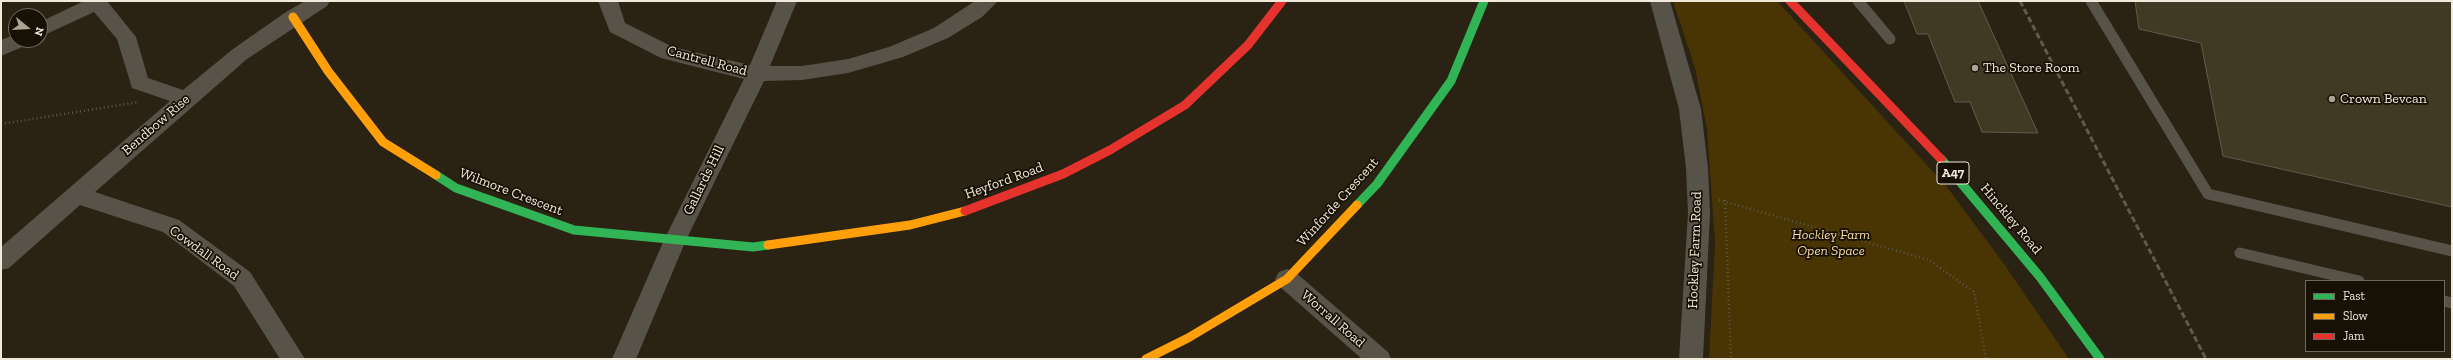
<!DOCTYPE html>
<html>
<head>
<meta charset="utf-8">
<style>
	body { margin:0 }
	#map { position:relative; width:2453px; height:360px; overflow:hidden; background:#2a2213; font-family:"Zilla Slab",serif }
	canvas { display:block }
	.frame { position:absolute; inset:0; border:2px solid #f1e9d9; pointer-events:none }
	.legend { position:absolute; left:2305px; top:280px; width:140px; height:72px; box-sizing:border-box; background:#161005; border:1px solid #6e675a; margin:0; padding:5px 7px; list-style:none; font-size:12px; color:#f1e9d9 }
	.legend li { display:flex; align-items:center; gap:8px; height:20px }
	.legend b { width:20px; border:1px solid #6e675a }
	.north { position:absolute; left:8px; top:8px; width:40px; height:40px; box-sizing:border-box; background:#161005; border:1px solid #6e675a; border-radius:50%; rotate:108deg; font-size:11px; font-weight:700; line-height:16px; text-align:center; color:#f1e9d9 }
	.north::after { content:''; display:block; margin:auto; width:14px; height:18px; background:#aba394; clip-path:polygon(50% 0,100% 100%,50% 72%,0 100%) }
</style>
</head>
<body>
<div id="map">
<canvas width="2453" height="360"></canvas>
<div class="frame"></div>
<ul class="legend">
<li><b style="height:5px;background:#30b455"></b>Fast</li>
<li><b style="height:5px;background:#ff9f0a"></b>Slow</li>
<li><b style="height:5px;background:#e5322d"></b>Jam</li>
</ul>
<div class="north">N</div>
</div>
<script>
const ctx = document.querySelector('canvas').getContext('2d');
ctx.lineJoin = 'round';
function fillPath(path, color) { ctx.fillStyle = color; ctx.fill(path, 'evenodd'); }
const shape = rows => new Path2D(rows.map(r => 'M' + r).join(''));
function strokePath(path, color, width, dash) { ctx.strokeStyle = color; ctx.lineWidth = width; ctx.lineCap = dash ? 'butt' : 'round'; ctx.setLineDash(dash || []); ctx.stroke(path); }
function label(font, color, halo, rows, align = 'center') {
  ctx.font = font + ' "Zilla Slab",serif'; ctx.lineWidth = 3.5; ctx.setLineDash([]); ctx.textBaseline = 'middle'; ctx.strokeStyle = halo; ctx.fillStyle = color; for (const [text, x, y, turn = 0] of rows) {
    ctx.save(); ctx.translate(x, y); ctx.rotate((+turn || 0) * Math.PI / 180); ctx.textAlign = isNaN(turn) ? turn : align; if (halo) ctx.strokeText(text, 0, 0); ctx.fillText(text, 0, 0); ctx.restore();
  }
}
fillPath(shape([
	[1673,1,1777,1,1947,187,2004,264,2069,359,1709,359,1715,243,1707,129,1695,68]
]), '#483503');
const building = shape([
	[1904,1,1978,1,2038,133,1982,132,1970,102,1955,102,1928,34,1917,34,1904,1],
	[2135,1,2452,1,2452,207,2223,156,2201,43,2139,29,2135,1]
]);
fillPath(building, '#423925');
strokePath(building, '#615b4e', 1);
strokePath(shape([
	[1,124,139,102],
	[1719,200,1929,260,1974,292,1986,359],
	[1725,200,1731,359]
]), '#5c574d', 2.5, [1, 3]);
strokePath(shape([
	[1858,1,1890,39],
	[2091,1,2208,194,2452,251],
	[2240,253,2359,281],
	[2444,301,2452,303]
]), '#585349', 11);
fillPath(shape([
	[84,1,107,1,136,37,148,78,183,90,233,49,286,12,305,1,330,1,327,6,247,59,95,192,179,220,250,272,305,359,280,359,234,286,163,232,80,205,9,268,1,270,1,247,170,101,132,88,117,39,94,12,40,37,40,22,84,1],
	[598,1,618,1,625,23,673,47,750,65,777,1,797,1,770,66,802,66,848,59,889,47,934,28,975,1,998,1,982,17,948,38,903,57,848,73,802,80,764,81,686,240,636,359,612,359,664,240,744,79,661,58,610,32,598,1],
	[1650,1,1670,1,1701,109,1708,168,1710,213,1703,359,1679,359,1688,213,1686,168,1679,109,1650,1],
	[16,34,16,40,30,40,27,45,1,56,1,40,16,34],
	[1287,269,1295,272,1388,352,1391,359,1362,359,1279,286,1275,279,1279,272,1287,269]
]), '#585349');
strokePath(shape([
	[1941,159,2040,277,2100,359],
	[436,175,456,188,574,230,753,247,768,245],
	[1357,205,1377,184,1451,81,1484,1]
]), '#30b455', 9);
strokePath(shape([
	[293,17,328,71,383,142,436,175],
	[768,245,910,225,965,211],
	[1146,359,1188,338,1287,279,1357,205]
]), '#ff9f0a', 9);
strokePath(shape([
	[1790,1,1941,159],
	[965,211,1063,174,1110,150,1185,105,1248,45,1282,1]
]), '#e5322d', 9);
strokePath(shape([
	[2020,1,2206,359]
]), '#60594f', 3, [6, 3]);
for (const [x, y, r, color] of [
	[1975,68,4,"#aba394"],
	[2332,99,4,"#aba394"]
]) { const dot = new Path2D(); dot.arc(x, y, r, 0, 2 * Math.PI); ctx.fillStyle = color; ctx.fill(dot); strokePath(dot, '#161005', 1.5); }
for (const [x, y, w] of [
	[1953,173,32]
]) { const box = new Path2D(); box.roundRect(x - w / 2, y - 11, w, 22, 3); ctx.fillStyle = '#161005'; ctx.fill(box); strokePath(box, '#f1e9d9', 1); }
label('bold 13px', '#f1e9d9', null, [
	["A47",1953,173]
]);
label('14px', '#f1e9d9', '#161005', [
	["Cantrell Road",707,61,15],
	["Bendbow Rise",156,125,-41],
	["Gallards Hill",704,180,-64],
	["Heyford Road",1004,181,-20],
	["Wilmore Crescent",511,192,21],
	["Winforde Crescent",1338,202,-48],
	["Hinckley Road",2011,219,50],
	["Hockley Farm Road",1695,250,-88],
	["Cowdall Road",204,253,36],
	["Worrall Road",1333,319,41]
]);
label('14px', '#f1e9d9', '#161005', [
	["The Store Room",1983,68],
	["Crown Bevcan",2340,99]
], 'left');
label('italic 14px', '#f7da9f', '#161005', [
	["Hockley Farm",1831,235],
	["Open Space",1831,251]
]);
</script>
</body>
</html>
